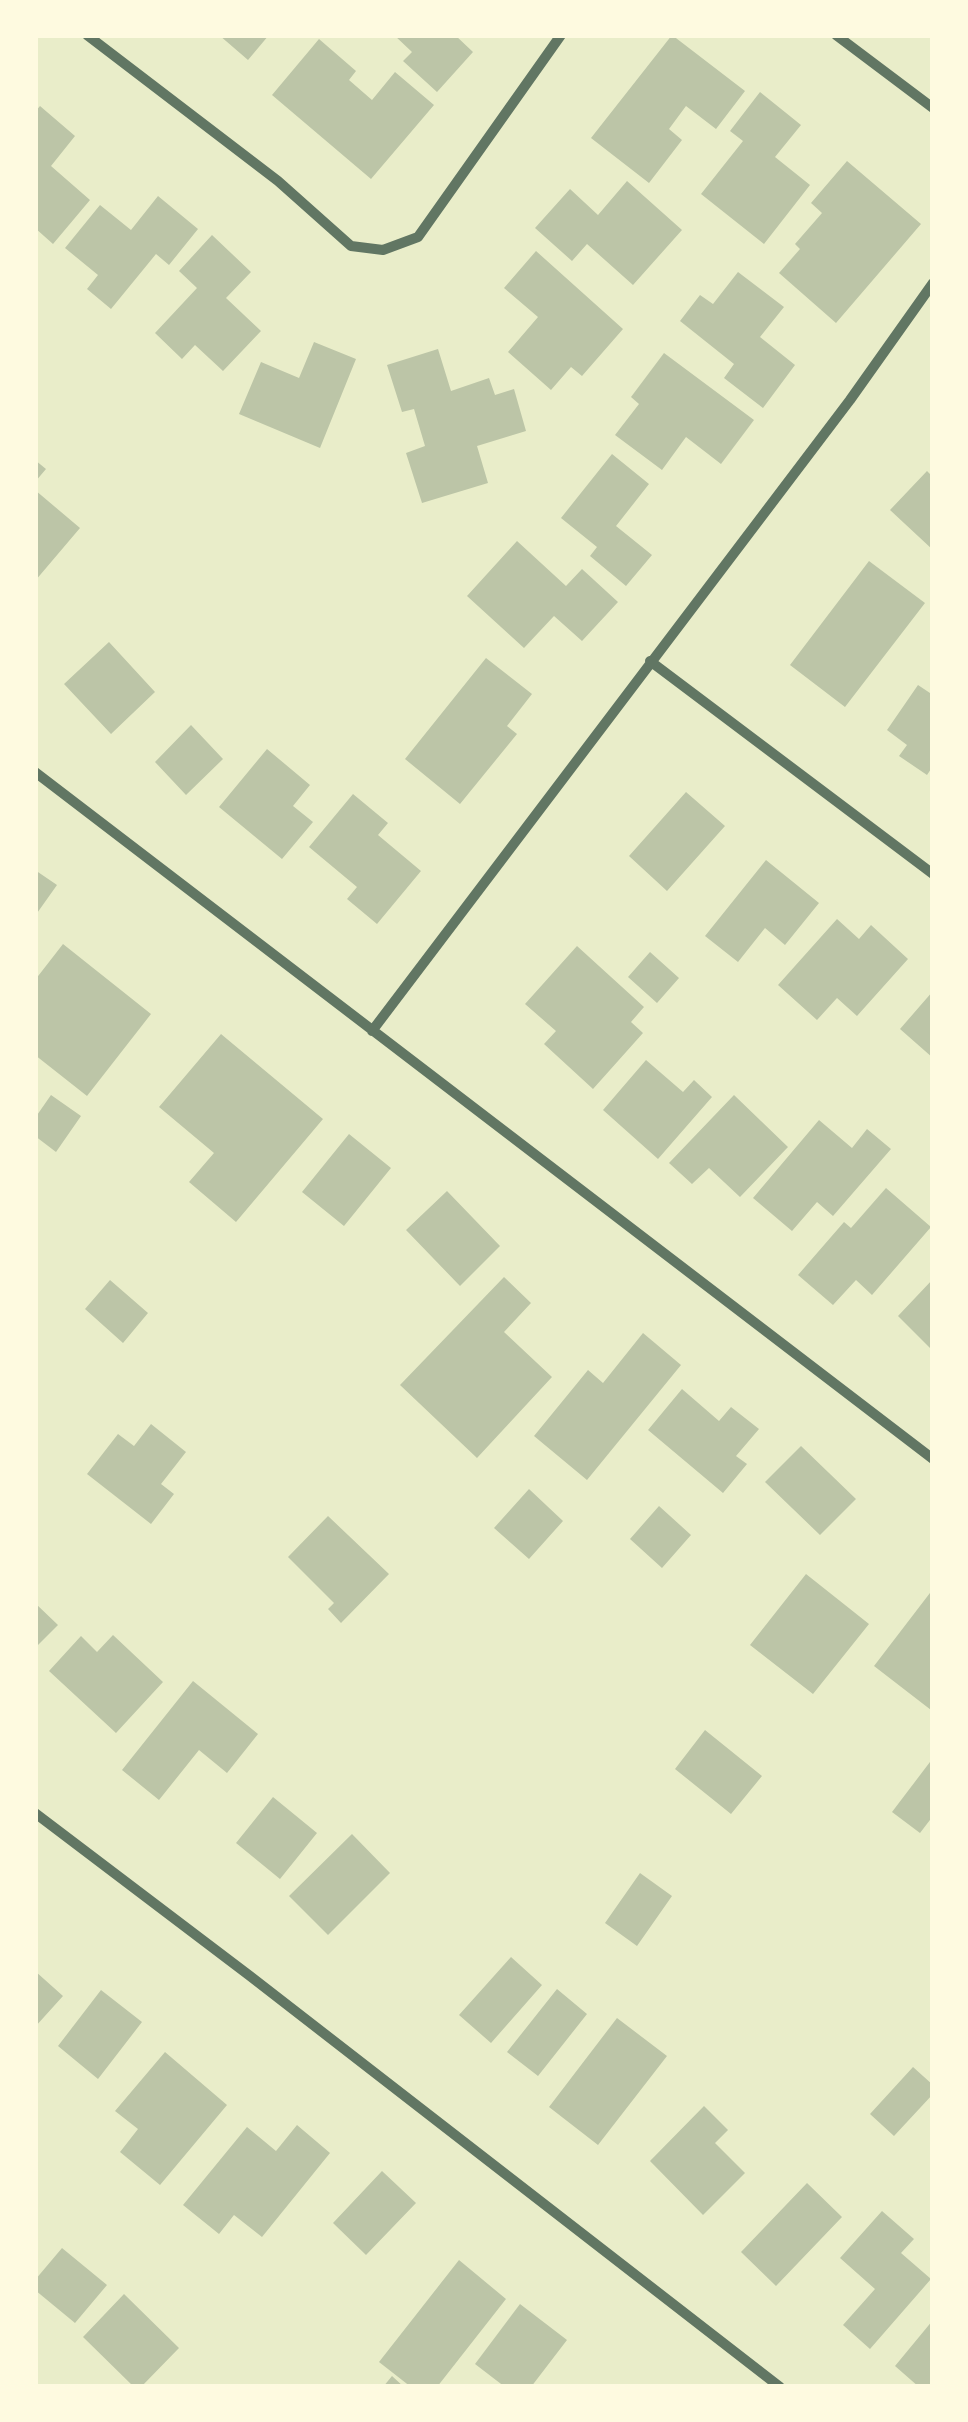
<!DOCTYPE html>
<html>
<head>
<meta charset="utf-8">
<style>
	body { margin:0 }
	#map { position:relative; width:968px; height:2422px; overflow:hidden; background:#e9edc9; font-family:Jost,sans-serif }
	canvas { display:block }
	.frame { position:absolute; inset:0; border:38px solid #fefae0; pointer-events:none }
</style>
</head>
<body>
<div id="map">
<canvas width="968" height="2422"></canvas>
<div class="frame"></div>
</div>
<script>
const ctx = document.querySelector('canvas').getContext('2d');
ctx.lineJoin = 'round';
function fillPath(path, color) { ctx.fillStyle = color; ctx.fill(path, 'evenodd'); }
const shape = rows => new Path2D(rows.map(r => 'M' + r).join(''));
function strokePath(path, color, width, dash) { ctx.strokeStyle = color; ctx.lineWidth = width; ctx.lineCap = dash ? 'butt' : 'round'; ctx.setLineDash(dash || []); ctx.stroke(path); }
fillPath(shape([
	[219,35,269,35,248,60],
	[394,35,455,35,473,52,437,92,403,61,412,52],
	[672,35,745,91,716,129,686,106,669,129,682,140,649,183,591,138],
	[319,39,356,71,349,80,372,100,395,72,434,105,371,179,272,95],
	[760,92,801,125,775,157,810,185,764,244,701,194,743,141,730,131],
	[40,106,75,136,51,166,90,200,53,244,35,228,35,112],
	[847,161,921,224,836,323,779,273,800,249,795,244,822,213,811,203],
	[627,181,682,230,633,285,587,244,572,261,535,228,570,189,598,215],
	[158,196,198,229,169,265,156,254,111,309,87,289,98,275,65,248,100,205,131,230],
	[212,235,251,272,226,298,261,331,223,371,195,345,182,359,155,333,197,288,179,271],
	[536,251,623,329,582,376,571,367,551,390,508,352,538,317,504,288],
	[738,272,784,307,760,337,795,365,763,408,724,378,734,364,680,321,700,295,713,304],
	[314,342,356,359,320,448,239,414,261,362,299,378],
	[438,349,451,391,489,378,495,395,514,389,526,431,477,446,488,483,422,503,406,453,425,446,414,409,402,412,387,365],
	[664,353,754,420,721,464,686,437,662,470,615,435,639,404,631,397],
	[612,454,649,484,616,526,652,555,626,586,590,556,597,547,561,518],
	[35,460,46,469,35,482],
	[927,471,933,477,933,550,890,510],
	[35,490,80,528,35,581],
	[517,541,566,586,582,569,618,602,582,641,554,616,524,648,467,596],
	[869,561,925,603,845,707,790,665],
	[109,642,155,692,111,734,64,684],
	[486,658,532,694,507,726,517,734,460,804,405,759],
	[918,685,933,695,933,766,927,775,899,756,907,745,887,730],
	[191,725,223,759,186,795,155,762],
	[267,749,310,785,293,806,313,822,282,859,219,807],
	[686,792,725,826,667,891,629,856],
	[353,794,388,823,378,835,421,871,377,924,347,899,357,887,309,847],
	[766,860,819,903,785,945,765,928,738,962,705,936],
	[35,870,57,885,35,916],
	[837,919,859,939,871,925,908,959,857,1016,837,998,817,1020,778,985],
	[63,944,151,1014,87,1096,35,1055,35,980],
	[577,946,644,1007,631,1022,643,1033,593,1089,544,1044,556,1031,525,1004],
	[650,952,679,978,657,1003,628,977],
	[933,991,933,1058,900,1029],
	[221,1034,323,1119,236,1222,189,1182,214,1153,159,1107],
	[646,1060,683,1092,694,1080,712,1097,658,1159,603,1110],
	[51,1095,81,1116,56,1152,35,1136,35,1118],
	[734,1095,788,1147,740,1197,709,1168,692,1184,669,1163],
	[819,1120,852,1148,867,1129,891,1149,833,1216,817,1202,792,1231,753,1198],
	[349,1134,391,1168,344,1226,302,1192],
	[886,1188,931,1227,872,1295,856,1280,833,1305,798,1275,844,1222,851,1228],
	[447,1191,500,1246,460,1286,406,1230],
	[504,1277,531,1303,504,1332,552,1377,477,1458,400,1385],
	[933,1279,933,1351,898,1316],
	[110,1280,148,1313,123,1343,85,1309],
	[643,1333,681,1365,587,1480,534,1436,588,1370,603,1383],
	[682,1389,719,1421,731,1407,759,1429,736,1456,747,1464,723,1493,648,1430],
	[151,1424,186,1452,161,1484,174,1494,151,1524,87,1474,118,1434,134,1446],
	[801,1446,856,1499,820,1535,765,1482],
	[529,1489,563,1521,529,1559,494,1528],
	[659,1506,691,1535,662,1568,630,1539],
	[328,1516,389,1574,341,1623,328,1609,334,1603,288,1557],
	[806,1574,869,1624,813,1694,750,1645],
	[933,1589,933,1707,931,1710,874,1666],
	[35,1603,58,1625,35,1648],
	[113,1635,163,1682,116,1733,49,1671,81,1636,97,1652],
	[193,1681,258,1734,227,1773,199,1750,159,1800,122,1770],
	[705,1730,762,1776,731,1814,675,1769],
	[933,1758,933,1816,920,1833,892,1812],
	[273,1797,317,1833,280,1879,236,1843],
	[352,1834,390,1873,328,1935,289,1896],
	[640,1873,672,1896,637,1946,605,1923],
	[511,1957,542,1985,491,2043,459,2015],
	[35,1971,63,1996,35,2027],
	[557,1989,587,2014,538,2076,507,2052],
	[101,1990,142,2022,98,2079,58,2046],
	[617,2018,667,2056,598,2145,549,2107],
	[165,2052,227,2105,160,2185,120,2152,138,2129,115,2111],
	[913,2067,933,2085,933,2094,894,2136,870,2114],
	[704,2106,728,2130,715,2143,745,2173,703,2215,650,2161],
	[297,2125,330,2153,262,2237,234,2215,219,2234,183,2205,247,2127,276,2151],
	[382,2171,416,2203,366,2255,333,2223],
	[807,2183,842,2217,776,2286,741,2252],
	[882,2211,914,2239,901,2253,931,2279,870,2349,843,2325,875,2289,840,2258],
	[62,2248,107,2285,75,2323,35,2290,35,2280],
	[459,2260,506,2299,437,2387,411,2387,379,2362],
	[124,2294,179,2348,141,2387,134,2387,83,2337],
	[520,2304,567,2340,531,2387,505,2387,475,2364],
	[933,2320,933,2387,919,2387,895,2366],
	[392,2376,404,2387,383,2387]
]), '#bcc5a7');
strokePath(shape([
	[87,35,278,181,351,246,383,250,418,237,561,35],
	[836,35,933,108],
	[650,661,933,874],
	[35,772,933,1459],
	[372,1031,850,400,933,283],
	[35,1813,250,1976,780,2387]
]), '#617663', 10);
</script>
</body>
</html>
